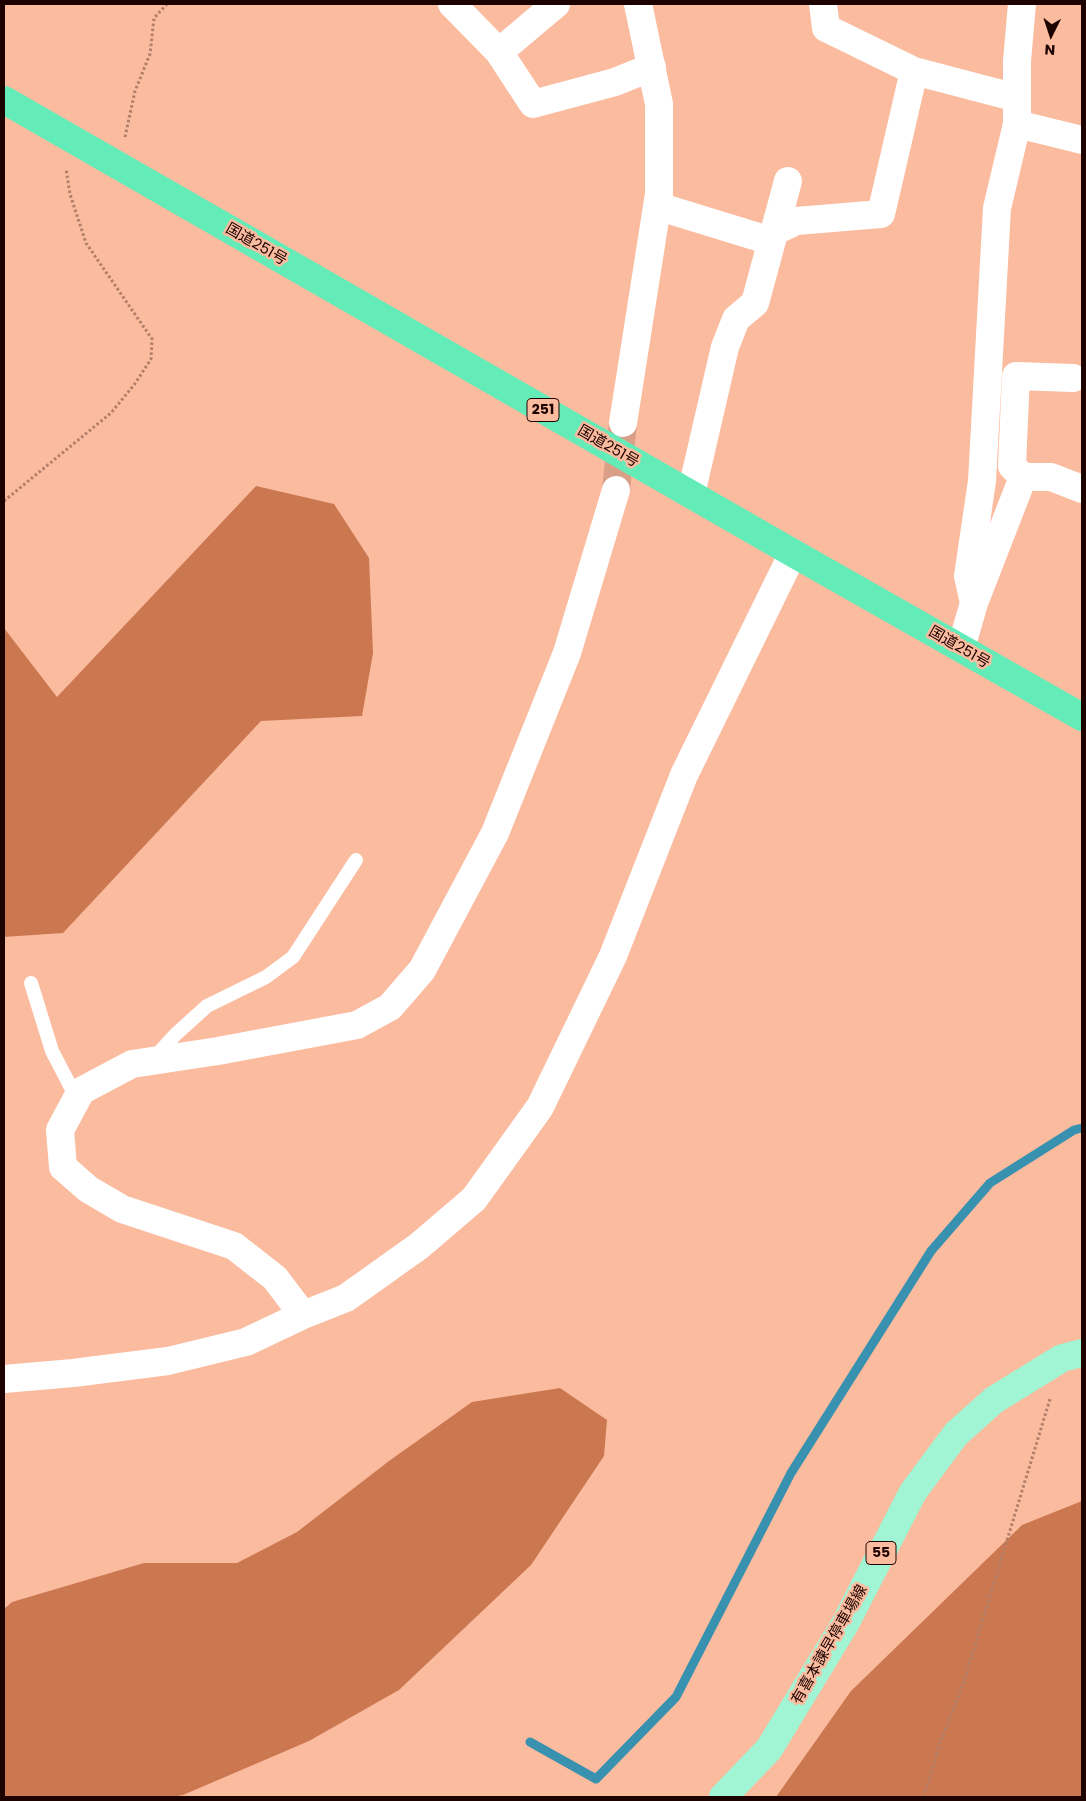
<!DOCTYPE html>
<html>
<head>
<meta charset="utf-8">
<style>
	body { margin:0 }
	#map { position:relative; width:1086px; height:1801px; overflow:hidden; background:#fbbb9f; font-family:Poppins,sans-serif }
	canvas { display:block }
	.frame { position:absolute; inset:0; border:5px solid #1d0300; pointer-events:none }
	.north { position:absolute; left:1026px; top:10px; width:50px; height:50px; -webkit-text-stroke:4px #fbbb9f; paint-order:stroke; rotate:184deg; font-size:14px; font-weight:700; line-height:20px; text-align:center; color:#1d0300 }
	.north::after { content:''; display:block; margin:auto; width:18px; height:22px; background:#1d0300; clip-path:polygon(50% 0,100% 100%,50% 72%,0 100%) }
</style>
</head>
<body>
<div id="map">
<canvas width="1086" height="1801"></canvas>
<div class="frame"></div>
<div class="north">N</div>
</div>
<script>
const ctx = document.querySelector('canvas').getContext('2d');
ctx.lineJoin = 'round';
function fillPath(path, color) { ctx.fillStyle = color; ctx.fill(path, 'evenodd'); }
const shape = rows => new Path2D(rows.map(r => 'M' + r).join(''));
function strokePath(path, color, width, dash) { ctx.strokeStyle = color; ctx.lineWidth = width; ctx.lineCap = dash ? 'butt' : 'round'; ctx.setLineDash(dash || []); ctx.stroke(path); }
function label(font, color, halo, rows, align = 'center') {
  ctx.font = font + ' Poppins,"Noto Sans JP",sans-serif'; ctx.lineWidth = 5; ctx.setLineDash([]); ctx.textBaseline = 'middle'; ctx.strokeStyle = halo; ctx.fillStyle = color; for (const [text, x, y, turn = 0] of rows) {
    ctx.save(); ctx.translate(x, y); ctx.rotate((+turn || 0) * Math.PI / 180); ctx.textAlign = isNaN(turn) ? turn : align; if (halo) ctx.strokeText(text, 0, 0); ctx.fillText(text, 0, 0); ctx.restore();
  }
}
fillPath(shape([
	[256,486,334,504,369,558,373,653,362,716,261,721,63,933,4,937,4,628,57,697],
	[560,1388,607,1420,604,1456,531,1565,399,1690,309,1741,183,1795,172,1797,4,1797,4,1609,12,1602,144,1563,237,1563,297,1532,389,1461,472,1402],
	[1082,1501,1082,1797,776,1797,851,1691,1022,1525]
]), '#cb7851');
strokePath(shape([
	[530,1742,596,1779,676,1697,791,1473,931,1251,990,1183,1074,1130,1082,1128]
]), '#3991b0', 9);
strokePath(shape([
	[616,490,623,423]
]), '#da9f87', 28, [28, 14]);
strokePath(shape([
	[125,137,135,91,150,54,154,18,167,4],
	[4,501,111,413,134,385,151,359,152,339,86,243,70,194,66,169],
	[924,1797,940,1743,963,1685,1050,1399]
]), '#b07d69', 3, [2.5, 2.5]);
strokePath(shape([
	[31,983,52,1051,77,1099],
	[153,1059,176,1034,207,1006,266,977,293,957,356,860]
]), '#fff', 14);
strokePath(shape([
	[452,4,499,52,533,104,615,82,652,67],
	[823,4,826,28,914,71,1017,98],
	[499,52,556,4],
	[1017,124,1082,140],
	[657,206,771,241],
	[773,232,796,221,881,214,914,71],
	[623,423,659,194,659,104,638,4],
	[1023,477,1012,466,1016,376,1073,378],
	[691,494,725,347,736,319,755,303,788,181],
	[974,603,968,576,982,481,997,208,1017,124,1017,61,1022,4],
	[961,648,974,603,1023,477,1051,477,1082,489],
	[303,1315,275,1278,234,1246,122,1209,88,1189,63,1167,60,1130,81,1091,132,1064,218,1051,357,1025,390,1007,422,970,495,833,567,653,616,490],
	[4,1379,73,1373,168,1361,246,1342,303,1315,346,1298,419,1246,474,1199,540,1107,613,956,684,775,793,553]
]), '#fff', 28);
strokePath(shape([
	[723,1797,769,1749,845,1624,913,1492,956,1434,994,1400,1062,1358,1082,1353]
]), '#a1f4d4', 28);
strokePath(shape([
	[4,100,793,553,1082,717]
]), '#63ecb8', 28);
for (const [x, y, w] of [
	[543,410,32],
	[881,1553,30]
]) { const box = new Path2D(); box.roundRect(x - w / 2, y - 11.5, w, 23, 4); ctx.fillStyle = '#fbbb9f'; ctx.fill(box); strokePath(box, '#1d0300', 1); }
label('bold 14px', '#1d0300', null, [
	["251",543,410],
	["55",881,1553]
]);
label('15px', '#1d0300', '#fbbb9f', [
	["国道251号",256,245,30],
	["国道251号",608,447,30],
	["国道251号",959,648,30],
	["有喜本諫早停車場線",830,1645,-60]
]);
</script>
</body>
</html>
